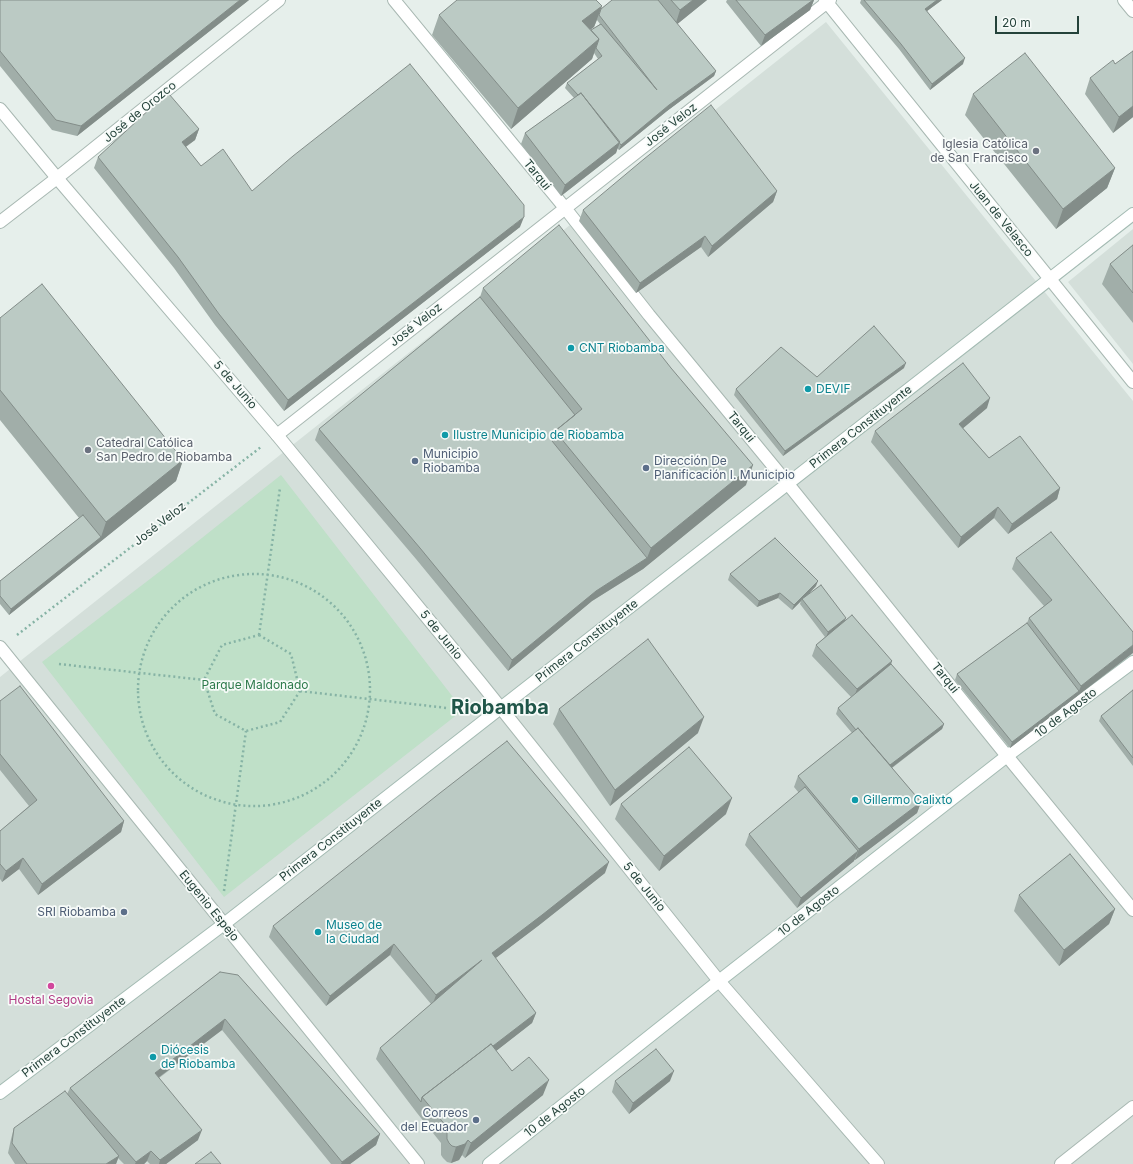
<!DOCTYPE html>
<html>
<head>
<meta charset="utf-8">
<style>
	body { margin:0 }
	#map { position:relative; width:1133px; height:1164px; overflow:hidden; background:#e6efeb; font-family:Inter,sans-serif }
	canvas { display:block }
	.scale { position:absolute; left:995px; top:16px; width:84px; height:18px; box-sizing:border-box; border:2px solid #24423a; border-top:0; padding-left:5px; font-size:12px; line-height:14px; white-space:nowrap; color:#24423a; -webkit-text-stroke:3px #f7fbf9; paint-order:stroke }
</style>
</head>
<body>
<div id="map">
<canvas width="1133" height="1164"></canvas>
<div class="scale">20 m</div>
</div>
<script>
const ctx = document.querySelector('canvas').getContext('2d');
ctx.lineJoin = 'round';
function fillPath(path, color) { ctx.fillStyle = color; ctx.fill(path, 'evenodd'); }
const shape = rows => new Path2D(rows.map(r => 'M' + r).join(''));
function strokePath(path, color, width, dash) { ctx.strokeStyle = color; ctx.lineWidth = width; ctx.lineCap = dash ? 'butt' : 'round'; ctx.setLineDash(dash || []); ctx.stroke(path); }
function label(font, color, halo, rows, align = 'center') {
  ctx.font = font + ' Inter,sans-serif'; ctx.lineWidth = 3.5; ctx.setLineDash([]); ctx.textBaseline = 'middle'; ctx.strokeStyle = halo; ctx.fillStyle = color; for (const [text, x, y, turn = 0] of rows) {
    ctx.save(); ctx.translate(x, y); ctx.rotate((+turn || 0) * Math.PI / 180); ctx.textAlign = isNaN(turn) ? turn : align; if (halo) ctx.strokeText(text, 0, 0); ctx.fillText(text, 0, 0); ctx.restore();
  }
}
fillPath(shape([
	[826,22,1133,401,1133,1164,0,1164,0,677],
	[1133,229,1133,364,1068,282]
]), '#d4dfda');
fillPath(shape([
	[281,475,463,710,224,897,42,662,163,569]
]), '#bfe0c8');
const minor = shape([
	[394,0,565,208,649,315,788,484,1007,756,1133,910],
	[825,0,1133,382],
	[1124,0,1133,11],
	[0,222,57,178,279,0],
	[277,435,830,0],
	[719,981,878,1164],
	[1061,1164,1133,1107]
]);
const tertiary = shape([
	[0,109,57,178,277,435,480,682,719,981],
	[0,647,418,1164]
]);
const secondary = shape([
	[0,1093,224,924,1133,214],
	[489,1164,719,981,1007,756,1133,662]
]);
strokePath(minor, '#a8b8b2', 14);
strokePath(tertiary, '#a8b8b2', 14);
strokePath(secondary, '#a4bbb3', 14);
strokePath(shape([
	'138 690a116 116 0 1 1 232 0a116 116 0 1 1-232 0Z',
	[17,635,261,447],
	[259,635,291,654,300,691,280,722,246,731,215,714,204,680,222,645,259,635],
	[259,635,280,488],
	[59,664,204,680],
	[300,691,447,708],
	[224,891,246,731]
]), '#86b3a5', 2.5, [2, 3]);
strokePath(minor, '#fff', 12);
strokePath(tertiary, '#fff', 12);
strokePath(secondary, '#fff', 12);
fillPath(shape([
	[0,0,249,0,77,136,52,130,0,66],
	[612,0,707,0,677,24,716,71,714,76,667,111,619,150,617,148,616,153,561,196,521,144,525,133,574,98,565,88,567,83,598,59,594,53,592,59,511,129,432,35,439,15,602,6,601,9],
	[597,20,600,24,591,30,590,30,594,27],
	[727,0,814,0,810,10,761,46,726,2],
	[861,0,942,0,927,11,963,64,930,90,899,49,860,3],
	[1133,51,1133,117,1113,133,1085,94,1090,78,1115,64],
	[973,94,1115,168,1107,188,1056,229,965,115],
	[199,129,195,140,186,147,201,166,252,191,520,227,284,411,215,325,174,268,94,168,98,157],
	[777,191,773,202,708,257,701,247,636,293,579,221,583,210],
	[1133,245,1133,323,1102,284,1110,264],
	[483,288,746,485,643,569,592,601,508,671,416,559,315,440,319,429,480,297],
	[0,318,183,460,176,481,9,615,0,604,0,581,79,518,0,420],
	[904,368,783,456,734,395,736,389,817,377],
	[987,408,963,428,989,458,1060,488,1057,499,1008,534,994,518,958,548,871,442,875,431],
	[1016,558,1133,632,1077,696,1010,748,955,680,957,674,1027,623,1029,618,1044,606,1012,569],
	[730,574,816,586,807,595,845,621,892,661,890,665,944,724,942,729,892,768,921,802,917,813,855,860,854,860,854,861,797,908,745,845,749,834,799,793,794,787,798,776,852,733,836,714,838,708,851,697,812,656,816,645,825,637,800,604,801,601,792,610,778,598,757,607,728,580],
	[1133,690,1133,766,1099,721,1101,716],
	[0,701,124,821,121,832,38,895,19,869,2,882,0,879,0,831,29,806,0,770],
	[559,709,698,733,610,806,553,724],
	[621,804,726,814,659,871,615,819],
	[605,873,538,926,495,958,536,1013,532,1023,496,1051,512,1071,543,1095,465,1158,462,1155,459,1160,451,1163,447,1162,443,1158,441,1155,441,1143,417,1113,376,1059,380,1048,431,1004,390,955,326,1006,269,937,273,926],
	[1019,895,1115,909,1109,924,1059,966,1014,911],
	[220,972,380,1134,376,1145,350,1164,331,1164,222,1030,159,1078,198,1140,166,1164,150,1164,147,1161,144,1164,124,1164,118,1158,116,1164,15,1164,8,1153,11,1139,14,1128,67,1094,70,1088],
	[615,1081,670,1081,629,1114,612,1092]
]), '#a1aea9');
fillPath(shape([
	[240,0,249,0,77,136,81,126],
	[693,0,707,0,675,26,680,10],
	[813,0,814,0,810,10,761,46,765,35],
	[937,0,942,0,923,14,925,9],
	[602,6,594,27,574,41,582,21],
	[599,39,592,59,511,129,518,108],
	[965,58,963,64,930,90,932,84],
	[716,71,714,76,667,111,619,150,621,145,669,105],
	[1133,106,1133,117,1113,133,1119,117],
	[199,129,195,140,178,152,182,142],
	[620,142,616,153,561,196,565,185],
	[1115,168,1107,188,1056,229,1063,209],
	[777,191,773,202,708,257,712,246],
	[524,217,520,227,284,411,288,400],
	[705,236,701,247,636,293,640,283],
	[906,363,904,368,783,456,785,451],
	[990,398,987,408,955,435,959,424],
	[183,460,176,481,9,615,11,609,101,537,106,522],
	[753,465,746,485,643,569,592,601,508,671,512,660,596,591,647,558,651,548],
	[1060,488,1057,499,1008,534,1012,524],
	[998,507,994,518,958,548,961,537],
	[818,581,816,586,803,600,802,599,801,601,792,610,794,605],
	[780,593,778,598,757,607,759,601],
	[846,618,844,623,826,638,828,632],
	[1133,645,1133,653,1010,748,1012,742,1079,691,1081,686],
	[892,661,888,672,853,700,857,689],
	[704,717,698,733,610,806,615,790],
	[944,724,942,729,886,772,888,766],
	[732,798,726,814,659,871,664,856],
	[921,802,917,813,855,860,859,849],
	[124,821,121,832,38,895,42,884],
	[858,851,854,861,797,908,801,898],
	[23,858,19,869,2,882,6,871],
	[609,862,605,873,538,926,488,964,492,953],
	[1115,909,1109,924,1059,966,1064,950],
	[394,944,390,955,326,1006,330,996],
	[482,960,432,1006,436,995],
	[536,1013,532,1023,428,1104,424,1099],
	[225,1019,222,1030,151,1083,155,1073],
	[674,1071,670,1081,629,1114,633,1103],
	[549,1080,543,1095,465,1158,471,1143],
	[202,1130,198,1140,166,1164,159,1164,160,1160],
	[380,1134,376,1145,350,1164,341,1164,342,1162],
	[468,1140,462,1155,459,1160,451,1163,456,1147],
	[151,1151,147,1161,144,1164,135,1164,136,1162],
	[119,1156,116,1164,106,1164]
]), '#838d89');
const building = shape([
	[0,0,240,0,81,126,56,120,0,51,0,0],
	[457,0,596,0,602,6,582,21,599,39,518,108,439,15,457,0],
	[612,0,658,0,716,71,669,105,621,145,581,93,578,95,567,83,602,56,596,48,599,39,591,30,601,24,657,90,599,15,601,9,612,0],
	[671,0,693,0,680,10,671,0],
	[736,0,813,0,765,35,736,0],
	[864,0,937,0,925,9,965,58,932,84,901,44,864,0],
	[1133,51,1133,106,1119,117,1090,78,1113,60,1115,64,1133,51],
	[1025,53,1115,168,1063,209,973,94,1025,53],
	[410,64,524,205,524,217,288,400,219,314,178,257,98,157,153,106,169,94,199,129,182,142,201,166,223,149,252,191,293,156,410,64],
	[581,93,620,142,565,185,525,133,581,93],
	[711,105,777,191,712,246,705,236,640,283,583,210,644,159,711,105],
	[559,225,671,368,753,465,651,548,555,431,582,409,483,288,559,225],
	[1133,245,1133,293,1110,264,1133,245],
	[42,284,183,460,106,522,0,390,0,318,42,284],
	[480,297,575,415,555,431,552,441,647,558,596,591,512,660,420,548,319,429,480,297],
	[874,326,906,363,785,451,736,389,781,347,817,377,874,326],
	[963,363,990,398,959,424,989,458,1020,436,1060,488,1012,524,998,507,961,537,875,431,963,363],
	[83,515,101,537,11,609,0,596,0,581,83,515],
	[1051,532,1133,632,1133,645,1081,686,1029,618,1052,600,1016,558,1051,532],
	[775,538,818,581,794,605,780,593,759,601,730,574,775,538],
	[821,585,846,618,828,632,802,599,821,585],
	[852,615,892,661,857,689,816,645,852,615],
	[1027,623,1079,691,1012,742,957,674,1027,623],
	[648,639,704,717,615,790,559,709,648,639],
	[891,664,944,724,890,765,858,728,856,730,838,708,891,664],
	[20,686,124,821,42,884,23,858,6,871,0,864,0,831,37,800,0,754,0,701,20,686],
	[1133,690,1133,758,1101,716,1133,690],
	[858,728,921,802,859,849,798,776,858,728],
	[507,741,609,862,542,915,492,953,536,1013,493,1046,491,1044,422,1097,421,1102,380,1048,482,960,436,995,394,944,330,996,273,926,440,793,507,741],
	[689,747,732,798,664,856,621,804,689,747],
	[805,787,858,851,801,898,749,834,805,787],
	[1070,854,1115,909,1064,950,1019,895,1070,854],
	[220,972,238,975,380,1134,342,1162,225,1019,155,1073,202,1130,160,1160,151,1151,136,1162,70,1088,220,972],
	[491,1044,512,1071,529,1057,549,1080,471,1143,468,1140,465,1144,456,1147,452,1146,449,1143,447,1139,447,1127,422,1097,491,1044],
	[656,1049,674,1071,633,1103,615,1081,656,1049],
	[65,1091,119,1156,106,1164,27,1164,12,1143,14,1128,65,1091],
	[211,1152,221,1164,195,1164,211,1152]
]);
fillPath(building, '#bbcac4');
strokePath(building, '#838d89', 1);
for (const [x, y, r, color] of [
	[1036,151,4,"#6b7280"],
	[571,348,4,"#0f9aa8"],
	[808,389,4,"#0f9aa8"],
	[445,435,4,"#0f9aa8"],
	[88,450,4,"#6b7280"],
	[415,461,4,"#5c6f8a"],
	[646,468,4,"#5c6f8a"],
	[855,800,4,"#0f9aa8"],
	[124,912,4,"#5c6f8a"],
	[318,932,4,"#0f9aa8"],
	[51,986,4,"#d1479c"],
	[153,1057,4,"#0f9aa8"],
	[476,1120,4,"#5c6f8a"]
]) { const dot = new Path2D(); dot.arc(x, y, r, 0, 2 * Math.PI); ctx.fillStyle = color; ctx.fill(dot); strokePath(dot, '#f7fbf9', 1.5); }
label('12px', '#24423a', '#f7fbf9', [
	["José de Orozco",140,112,-39],
	["José Veloz",671,125,-38],
	["Tarqui",537,175,51],
	["Juan de Velasco",1001,219,51],
	["José Veloz",416,325,-38],
	["5 de Junio",235,385,49],
	["Tarqui",741,427,51],
	["Primera Constituyente",861,427,-38],
	["José Veloz",160,524,-38],
	["5 de Junio",441,635,51],
	["Primera Constituyente",587,641,-38],
	["Tarqui",945,678,51],
	["10 de Agosto",1066,713,-37],
	["Primera Constituyente",331,840,-38],
	["5 de Junio",644,887,51],
	["Eugenio Espejo",209,906,51],
	["10 de Agosto",809,911,-38],
	["Primera Constituyente",74,1037,-37],
	["10 de Agosto",555,1112,-38]
]);
label('12px', '#5b616d', '#f7fbf9', [
	["Iglesia Católica",1028,144],
	["de San Francisco",1028,158],
	["Catedral Católica",96,443,"left"],
	["San Pedro de Riobamba",96,457,"left"]
], 'right');
label('12px', '#0d838f', '#f7fbf9', [
	["CNT Riobamba",579,348],
	["DEVIF",816,389],
	["Ilustre Municipio de Riobamba",453,435],
	["Gillermo Calixto",863,800],
	["Museo de",326,925],
	["la Ciudad",326,939],
	["Diócesis",161,1050],
	["de Riobamba",161,1064]
], 'left');
label('12px', '#4e5e75', '#f7fbf9', [
	["Municipio",423,454],
	["Riobamba",423,468],
	["Dirección De",654,461],
	["Planificación I. Municipio",654,475],
	["SRI Riobamba",116,912,"right"],
	["Correos",468,1113,"right"],
	["del Ecuador",468,1127,"right"]
], 'left');
label('12px', '#2d7a4b', '#f7fbf9', [
	["Parque Maldonado",255,685]
]);
label('12px', '#b23c85', '#f7fbf9', [
	["Hostal Segovia",51,1000]
]);
label('bold 20px', '#1f5548', '#f7fbf9', [
	["Riobamba",500,708]
]);
</script>
</body>
</html>
